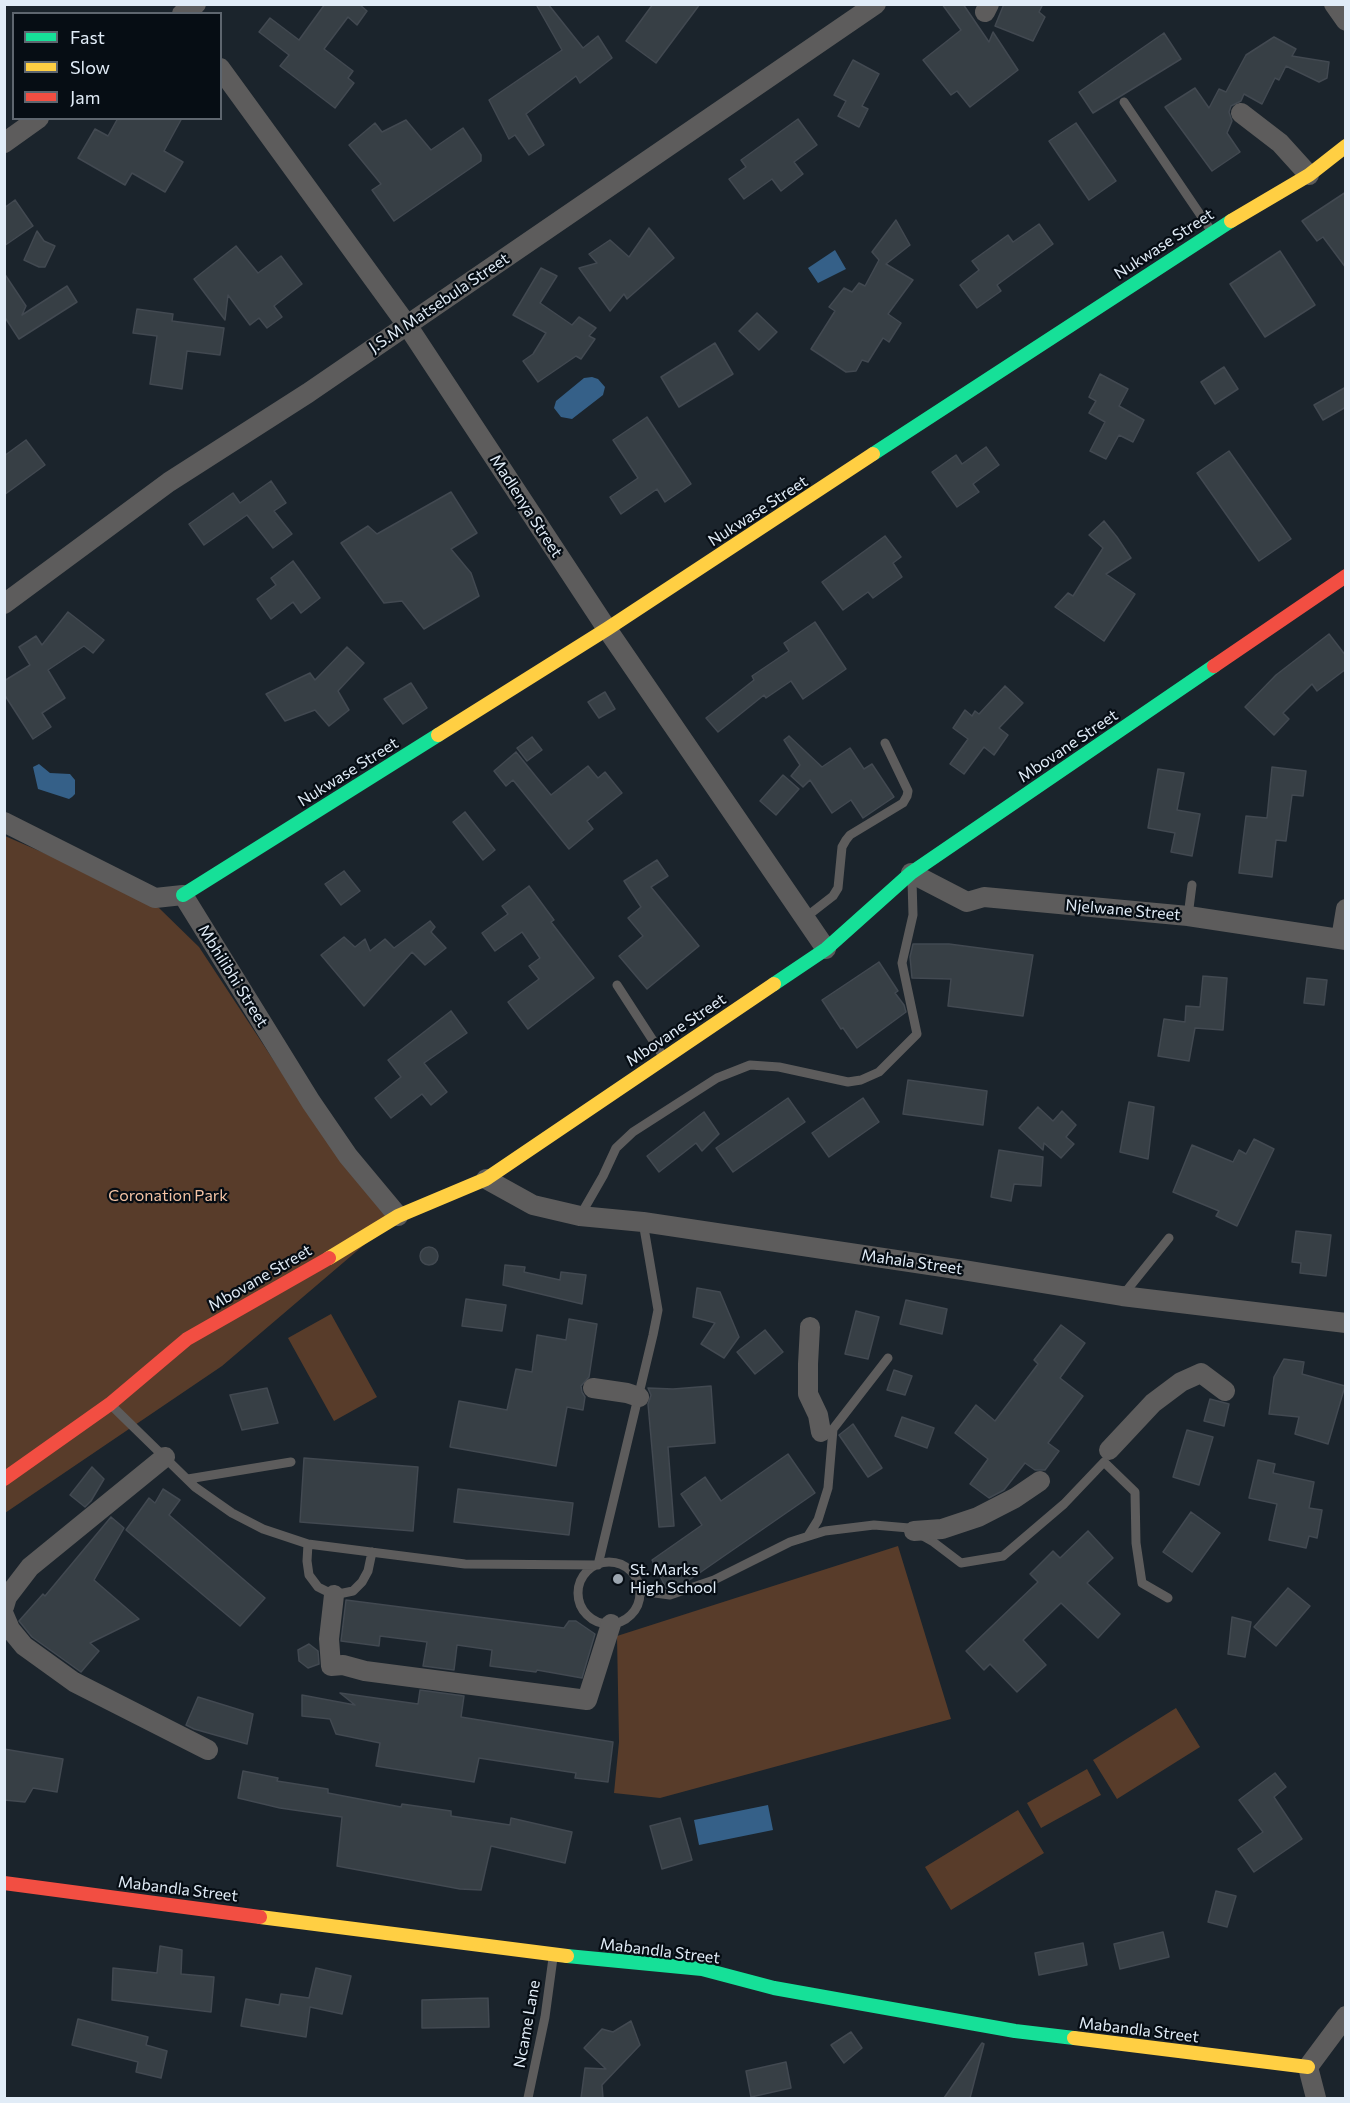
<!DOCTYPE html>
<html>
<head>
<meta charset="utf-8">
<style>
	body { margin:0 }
	#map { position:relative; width:1350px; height:2103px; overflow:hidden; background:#1b242c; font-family:Commissioner,sans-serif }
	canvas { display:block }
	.frame { position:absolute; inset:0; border:6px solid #e1ecf7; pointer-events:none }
	.legend { position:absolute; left:12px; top:12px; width:210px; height:108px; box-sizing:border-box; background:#060d14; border:2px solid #5e666f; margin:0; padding:8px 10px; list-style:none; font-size:18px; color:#e1ecf7 }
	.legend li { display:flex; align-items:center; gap:12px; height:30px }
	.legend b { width:30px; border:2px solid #5e666f }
</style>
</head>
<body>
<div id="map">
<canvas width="1350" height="2103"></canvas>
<div class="frame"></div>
<ul class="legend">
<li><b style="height:8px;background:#16e098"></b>Fast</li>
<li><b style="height:8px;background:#ffcf43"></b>Slow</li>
<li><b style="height:8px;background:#f24e42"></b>Jam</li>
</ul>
</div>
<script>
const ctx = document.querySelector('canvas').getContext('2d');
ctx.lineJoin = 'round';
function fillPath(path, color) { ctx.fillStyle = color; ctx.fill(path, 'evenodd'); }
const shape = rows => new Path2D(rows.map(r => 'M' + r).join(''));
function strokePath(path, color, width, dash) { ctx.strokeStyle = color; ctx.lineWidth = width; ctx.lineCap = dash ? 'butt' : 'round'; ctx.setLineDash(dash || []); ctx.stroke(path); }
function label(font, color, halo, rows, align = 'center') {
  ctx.font = font + ' Commissioner,sans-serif'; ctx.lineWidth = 4.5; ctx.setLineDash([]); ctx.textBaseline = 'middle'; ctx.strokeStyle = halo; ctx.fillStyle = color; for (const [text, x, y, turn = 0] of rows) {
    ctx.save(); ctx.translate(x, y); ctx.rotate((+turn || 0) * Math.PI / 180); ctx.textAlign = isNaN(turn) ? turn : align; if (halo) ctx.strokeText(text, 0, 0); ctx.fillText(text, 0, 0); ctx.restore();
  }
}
fillPath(shape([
	[5,836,113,883,159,908,199,947,311,1117,398,1216,222,1366,5,1513],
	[331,1314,377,1397,334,1421,288,1338],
	[898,1546,951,1719,660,1798,614,1793,619,1742,617,1636],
	[1176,1708,1200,1747,1117,1799,1093,1760],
	[1087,1769,1101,1795,1041,1828,1027,1803],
	[1018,1810,1044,1853,951,1910,925,1867]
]), '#583c2a');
fillPath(shape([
	[835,250,846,269,818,283,808,268],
	[592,377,598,379,605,387,603,395,572,419,561,417,554,408,556,401,584,378],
	[39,764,50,773,70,774,75,780,75,794,72,797,69,799,38,789,33,767],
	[768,1805,773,1830,699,1845,694,1820]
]), '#356088');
const building = shape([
	[325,4,359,4,367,11,357,25,348,17,324,49,353,71,348,78,354,83,335,108,280,66,289,55,259,32,270,18,299,40,325,4],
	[539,4,548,4,583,48,598,36,612,58,580,83,576,76,526,114,544,145,529,155,515,135,509,139,489,100,562,50,537,6,539,4],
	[653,4,700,4,656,63,626,41,653,4],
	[942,4,963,4,989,42,993,32,1018,70,970,107,957,91,951,95,923,60,961,30,942,4],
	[1004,4,1043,4,1039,12,1045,17,1033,41,995,26,1004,4],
	[1164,33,1181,59,1093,113,1079,92,1164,33],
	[1274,37,1296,49,1292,56,1329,62,1327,78,1319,82,1286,66,1279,80,1275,78,1262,104,1244,94,1241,101,1231,106,1229,112,1232,121,1227,133,1240,152,1212,171,1165,107,1195,88,1209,108,1219,89,1226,92,1246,55,1274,37],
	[853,60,879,74,862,106,868,109,859,127,838,116,846,101,834,95,853,60],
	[118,118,182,118,164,151,183,162,165,192,132,173,125,185,78,158,95,129,108,136,118,118],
	[798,119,817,145,794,162,803,174,781,191,772,179,744,199,729,179,746,167,741,160,798,119],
	[406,120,431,150,463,128,481,155,481,161,394,221,372,190,381,184,349,145,375,123,382,132,406,120],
	[1076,123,1116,181,1089,200,1049,141,1076,123],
	[1346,192,1346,268,1323,237,1317,241,1302,221,1346,192],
	[15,200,33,226,4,246,4,208,15,200],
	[896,220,910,245,886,264,913,280,888,314,901,323,889,342,883,338,868,362,862,360,856,371,846,372,811,349,835,311,829,307,844,288,852,292,859,283,865,286,879,260,872,252,896,220],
	[1039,224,1053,244,997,285,1001,291,977,308,960,285,979,270,972,261,1008,235,1013,242,1039,224],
	[649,228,674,258,627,299,624,294,610,311,579,268,597,263,589,254,610,240,629,257,649,228],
	[37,231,44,241,55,246,45,267,39,267,24,260,37,231],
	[236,246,258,273,281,256,302,284,274,306,282,317,267,328,259,318,250,325,228,295,225,320,194,279,236,246],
	[1280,251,1315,305,1265,337,1230,284,1280,251],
	[541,268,557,276,540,303,572,325,579,317,596,328,589,336,595,339,581,359,576,356,538,382,523,361,533,354,546,333,513,315,541,268],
	[4,273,26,306,22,315,67,286,77,302,19,339,4,316,4,273],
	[137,309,173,314,172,321,224,328,220,355,187,351,182,389,150,384,157,336,133,333,137,309],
	[757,313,777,332,759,350,739,331,757,313],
	[715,343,733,374,679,407,661,377,715,343],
	[1224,367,1238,389,1215,404,1201,382,1224,367],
	[1100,374,1128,389,1119,406,1144,420,1133,442,1119,435,1106,459,1090,451,1105,422,1089,413,1096,401,1089,397,1100,374],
	[1346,387,1346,407,1323,420,1314,405,1346,387],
	[647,417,691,484,665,502,657,489,621,514,610,497,638,478,613,440,647,417],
	[26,440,45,465,4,495,4,456,26,440],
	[986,447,999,465,973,484,979,492,957,507,932,472,956,455,962,464,986,447],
	[1229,451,1291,539,1259,561,1197,473,1229,451],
	[271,481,286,503,274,511,292,534,273,548,247,515,204,545,189,524,233,493,240,503,271,481],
	[451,492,477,533,451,549,471,573,479,596,424,629,402,601,384,603,341,543,368,526,377,534,451,492],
	[1104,521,1117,537,1131,558,1106,574,1135,594,1104,641,1055,607,1068,593,1073,596,1103,548,1089,535,1104,521],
	[885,536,901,557,893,563,902,577,873,598,868,592,843,610,822,582,885,536],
	[293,561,320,598,301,613,293,602,271,619,257,599,276,585,271,578,293,561],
	[68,612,104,640,93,653,84,646,48,670,65,698,42,713,51,727,33,739,4,694,4,681,30,665,19,647,36,636,42,645,68,612],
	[815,622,846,669,803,699,791,681,766,698,764,695,718,732,706,718,754,680,752,676,789,651,784,643,815,622],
	[1329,634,1346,656,1346,669,1317,691,1312,684,1283,713,1289,719,1274,735,1245,707,1276,675,1329,634],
	[347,647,364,663,338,691,349,710,329,726,315,710,285,721,266,694,310,673,315,680,347,647],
	[411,683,427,708,403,724,384,699,411,683],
	[1005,686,1023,703,999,728,1008,735,994,755,984,747,964,774,950,764,968,739,953,728,965,710,972,716,975,711,979,714,1005,686],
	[605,692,615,709,599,718,588,702,605,692],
	[789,736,822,767,850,748,864,769,872,764,894,797,863,818,851,800,832,813,810,780,803,787,791,776,800,765,784,740,789,736],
	[532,737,542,750,527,761,517,748,532,737],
	[516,752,551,795,588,766,598,778,605,772,622,793,587,821,593,829,569,849,513,780,506,786,494,771,516,752],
	[1272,767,1306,771,1303,796,1292,795,1286,841,1276,840,1272,877,1239,873,1246,816,1267,818,1272,767],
	[1158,769,1184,773,1177,810,1200,814,1192,856,1171,852,1175,833,1148,828,1158,769],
	[783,775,799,789,776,815,760,801,783,775],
	[465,812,495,850,483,860,453,822,465,812],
	[657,860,668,876,651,887,699,946,647,989,619,956,643,936,628,918,641,907,624,881,657,860],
	[344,871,360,891,341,905,325,884,344,871],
	[529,886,554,920,551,922,594,978,528,1029,508,1002,539,979,529,966,540,958,522,932,495,951,482,933,508,914,502,906,529,886],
	[430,921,435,927,431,932,446,948,425,965,412,952,364,1006,321,955,344,937,355,947,365,939,370,951,385,939,394,948,430,921],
	[913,944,949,944,1033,955,1023,1016,948,1006,951,979,912,978,910,957,913,944],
	[879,962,898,991,895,993,904,1005,906,1012,857,1048,843,1028,841,1029,822,1000,879,962],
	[1203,976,1227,978,1223,1030,1195,1028,1189,1061,1158,1056,1164,1019,1185,1022,1186,1006,1200,1007,1203,976],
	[1307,978,1327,980,1324,1005,1304,1003,1307,978],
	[451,1011,467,1033,424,1063,447,1092,431,1105,422,1094,391,1118,375,1098,401,1077,388,1060,451,1011],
	[908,1080,987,1091,983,1125,903,1114,908,1080],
	[788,1098,805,1122,733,1172,716,1148,788,1098],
	[863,1098,879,1122,829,1157,812,1133,863,1098],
	[1129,1102,1154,1107,1148,1159,1120,1152,1129,1102],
	[1038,1107,1053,1121,1062,1111,1076,1125,1066,1137,1074,1144,1061,1158,1044,1143,1043,1150,1019,1128,1038,1107],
	[704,1112,719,1134,702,1151,696,1143,659,1172,647,1156,704,1112],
	[1254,1139,1274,1149,1237,1226,1216,1216,1219,1211,1173,1192,1192,1145,1233,1162,1239,1150,1246,1154,1254,1139],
	[999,1150,1043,1157,1041,1186,1014,1184,1011,1201,991,1197,999,1150],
	[1296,1231,1331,1235,1326,1276,1300,1273,1301,1263,1292,1262,1296,1231],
	'420 1256a9 9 0 1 1 18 0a9 9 0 1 1-18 0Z',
	[505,1265,525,1267,524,1272,560,1280,561,1272,586,1275,582,1304,503,1285,505,1265],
	[697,1288,720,1292,739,1337,724,1358,701,1344,715,1323,693,1317,697,1288],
	[466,1299,506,1305,502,1331,462,1326,466,1299],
	[906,1300,947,1309,942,1334,900,1324,906,1300],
	[856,1311,879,1317,868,1359,845,1354,856,1311],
	[569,1319,597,1324,589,1377,581,1386,582,1392,585,1397,583,1410,567,1407,556,1466,450,1447,459,1401,507,1410,516,1369,532,1372,537,1335,566,1340,569,1319],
	[1061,1325,1085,1343,1060,1378,1083,1396,1048,1443,1059,1451,1045,1470,1035,1470,1025,1463,1004,1490,989,1498,970,1484,988,1459,955,1433,976,1405,995,1421,1038,1364,1034,1360,1061,1325],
	[765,1330,783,1352,755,1374,737,1352,765,1330],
	[1284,1359,1304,1362,1302,1374,1345,1386,1328,1444,1295,1434,1299,1417,1269,1414,1274,1377,1284,1359],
	[894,1370,912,1376,905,1395,887,1390,894,1370],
	[711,1386,715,1443,668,1447,674,1526,659,1527,648,1404,651,1395,648,1388,673,1389,711,1386],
	[267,1388,278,1423,242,1430,230,1395,267,1388],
	[1210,1399,1229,1404,1224,1426,1204,1421,1210,1399],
	[902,1417,934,1428,927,1448,895,1436,902,1417],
	[853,1424,882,1468,868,1477,839,1435,853,1424],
	[1187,1430,1213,1437,1199,1485,1173,1477,1187,1430],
	[788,1454,815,1493,685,1583,666,1588,652,1560,702,1525,681,1494,705,1477,721,1501,788,1454],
	[304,1458,418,1467,413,1531,300,1522,304,1458],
	[1258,1460,1275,1464,1273,1473,1314,1482,1309,1508,1322,1510,1317,1538,1309,1536,1306,1548,1269,1540,1277,1504,1249,1498,1258,1460],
	[92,1467,104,1479,91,1501,85,1507,70,1495,92,1467],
	[163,1489,180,1500,169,1515,265,1598,240,1626,126,1530,149,1498,155,1503,163,1489],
	[458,1489,573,1503,569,1535,454,1522,458,1489],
	[1191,1512,1220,1533,1192,1572,1163,1552,1191,1512],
	[111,1517,124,1528,94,1580,139,1619,90,1643,99,1651,81,1672,32,1637,19,1621,43,1594,45,1596,111,1517],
	[1088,1531,1113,1558,1087,1583,1120,1614,1098,1638,1061,1603,1023,1640,1046,1665,1017,1692,990,1664,984,1670,966,1651,1038,1582,1030,1574,1053,1551,1060,1558,1088,1531],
	[1288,1588,1310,1606,1276,1646,1254,1627,1288,1588],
	[346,1600,564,1628,569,1621,576,1621,595,1634,582,1678,537,1670,536,1672,490,1666,492,1650,457,1645,454,1670,423,1666,427,1642,380,1636,379,1646,341,1641,346,1600],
	[1232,1617,1251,1622,1245,1657,1228,1654,1232,1617],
	[309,1644,318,1651,319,1664,308,1668,299,1661,298,1650,309,1644],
	[420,1690,464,1696,461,1717,613,1742,608,1782,575,1778,576,1773,479,1758,474,1782,376,1766,380,1743,336,1734,330,1719,302,1716,302,1695,355,1705,340,1693,418,1704,420,1690],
	[198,1697,253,1714,247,1744,194,1729,186,1725,198,1697],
	[4,1749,63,1759,57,1792,33,1788,25,1802,4,1800,4,1749],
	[243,1771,278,1778,277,1781,328,1789,328,1793,401,1807,402,1804,451,1811,451,1816,510,1825,511,1818,572,1832,565,1863,491,1846,481,1890,460,1889,337,1866,342,1817,280,1808,238,1798,243,1771],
	[1275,1773,1286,1787,1274,1797,1302,1839,1254,1872,1238,1849,1263,1832,1239,1800,1275,1773],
	[680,1818,692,1860,662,1869,650,1826,680,1818],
	[1216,1891,1236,1896,1227,1927,1208,1922,1216,1891],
	[1163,1932,1169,1957,1120,1969,1114,1944,1163,1932],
	[1083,1943,1087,1965,1039,1975,1035,1953,1083,1943],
	[160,1946,182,1950,181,1974,214,1977,211,2012,112,2000,113,1968,157,1973,160,1946],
	[316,1968,351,1976,342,2014,310,2007,306,2037,241,2026,246,1999,279,2005,281,1994,309,1998,316,1968],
	[488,1998,489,2027,422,2028,422,2000,488,1998],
	[78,2019,148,2037,146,2045,167,2051,161,2078,136,2072,138,2062,72,2045,78,2019],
	[631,2021,640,2045,602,2085,603,2098,581,2098,585,2068,606,2069,584,2048,602,2029,613,2032,631,2021],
	[851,2032,862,2048,844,2063,831,2045,851,2032],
	[982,2043,984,2044,970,2098,944,2098,982,2043],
	[786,2062,791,2088,751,2097,746,2071,786,2062]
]);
fillPath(building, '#373f45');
strokePath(building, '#424951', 1.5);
strokePath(shape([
	[1124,102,1210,229],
	[1188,916,1192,885],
	[806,917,833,896,838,888,842,847,846,840,850,835,903,803,907,796,908,791,885,743],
	[617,985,663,1056],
	[580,1216,603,1176,616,1148,633,1132,717,1078,750,1065,779,1067,848,1082,861,1080,879,1072,917,1034,902,963,913,915,912,880],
	[1123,1295,1169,1238],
	[112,1406,195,1487,232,1513,263,1529,308,1544,465,1564,598,1565,653,1335,658,1310,643,1222],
	[188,1479,291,1462],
	[808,1536,818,1520,828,1488,833,1429,888,1358],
	[308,1544,307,1561,309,1575,318,1587,334,1595,353,1591,362,1582,368,1571,372,1552],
	'578 1593a31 31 0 1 1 62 0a31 31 0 1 1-62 0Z',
	[640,1591,670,1595,714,1580,790,1542,825,1531,874,1525,909,1528,932,1541,961,1563,1003,1556,1064,1504,1104,1462,1135,1492,1136,1543,1142,1583,1168,1598],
	[528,2098,545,2017,553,1958]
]), '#5d5c5c', 9);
strokePath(shape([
	[1334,4,1346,21],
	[985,12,989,4],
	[182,14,196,4],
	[220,68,407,325,607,629,826,949],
	[1241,113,1280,143,1309,175],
	[4,143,39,118],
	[4,604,169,482,308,393,876,4],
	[4,822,155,898,183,895,311,1102,348,1156,398,1216],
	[911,873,967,902,984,897,1188,916,1346,940],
	[1341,939,1346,909],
	[486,1179,533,1205,580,1216,643,1222,963,1270,1122,1296,1346,1323],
	[810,1327,808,1364,808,1394,818,1415,821,1432],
	[593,1388,627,1393,639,1397],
	[1109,1450,1153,1403,1181,1382,1201,1373,1225,1391],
	[914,1531,942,1529,978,1517,1015,1498,1040,1481],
	[334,1595,329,1639,331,1666,343,1665,365,1671,587,1700,611,1624],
	[4,1607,7,1597,30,1567,165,1457],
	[4,1615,10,1629,24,1646,74,1682,208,1750],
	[1316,2098,1308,2067,1346,2016]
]), '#5d5c5c', 20);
strokePath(shape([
	[873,454,1231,221],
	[183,895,438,735],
	[774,984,826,949,911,873,1214,666],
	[567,1956,702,1969,774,1988,1015,2031,1074,2038]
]), '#16e098', 14);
strokePath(shape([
	[1231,221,1309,175,1346,146],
	[438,735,607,629,873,454],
	[329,1258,398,1216,486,1179,774,984],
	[260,1917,567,1956],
	[1074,2038,1308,2067]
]), '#ffcf43', 14);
strokePath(shape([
	[1214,666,1346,576],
	[4,1479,110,1404,187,1339,329,1258],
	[4,1883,260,1917]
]), '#f24e42', 14);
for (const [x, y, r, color] of [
	[618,1579,6,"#9ca6b0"]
]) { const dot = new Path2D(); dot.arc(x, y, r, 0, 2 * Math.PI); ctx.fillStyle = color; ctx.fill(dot); strokePath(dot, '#060d14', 2); }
label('16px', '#e1ecf7', '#060d14', [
	["Nukwase Street",1164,244,-33],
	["J.S.M Matsebula Street",439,303,-34],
	["Madlenya Street",526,506,57],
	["Nukwase Street",758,511,-33],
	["Mbovane Street",1068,746,-34],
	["Nukwase Street",348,772,-32],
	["Njelwane Street",1123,910,5],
	["Mbhilibhi Street",233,976,58],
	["Mbovane Street",676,1030,-34],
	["Mahala Street",912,1262,8],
	["Mbovane Street",260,1278,-30],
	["Mabandla Street",178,1889,7],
	["Mabandla Street",660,1951,7],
	["Ncame Lane",527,2024,-80],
	["Mabandla Street",1139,2030,7]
]);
label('16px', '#f5c4a5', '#060d14', [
	["Coronation Park",168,1196]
]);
label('16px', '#e1ecf7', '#060d14', [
	["St. Marks",630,1570],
	["High School",630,1588]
], 'left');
</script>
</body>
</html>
